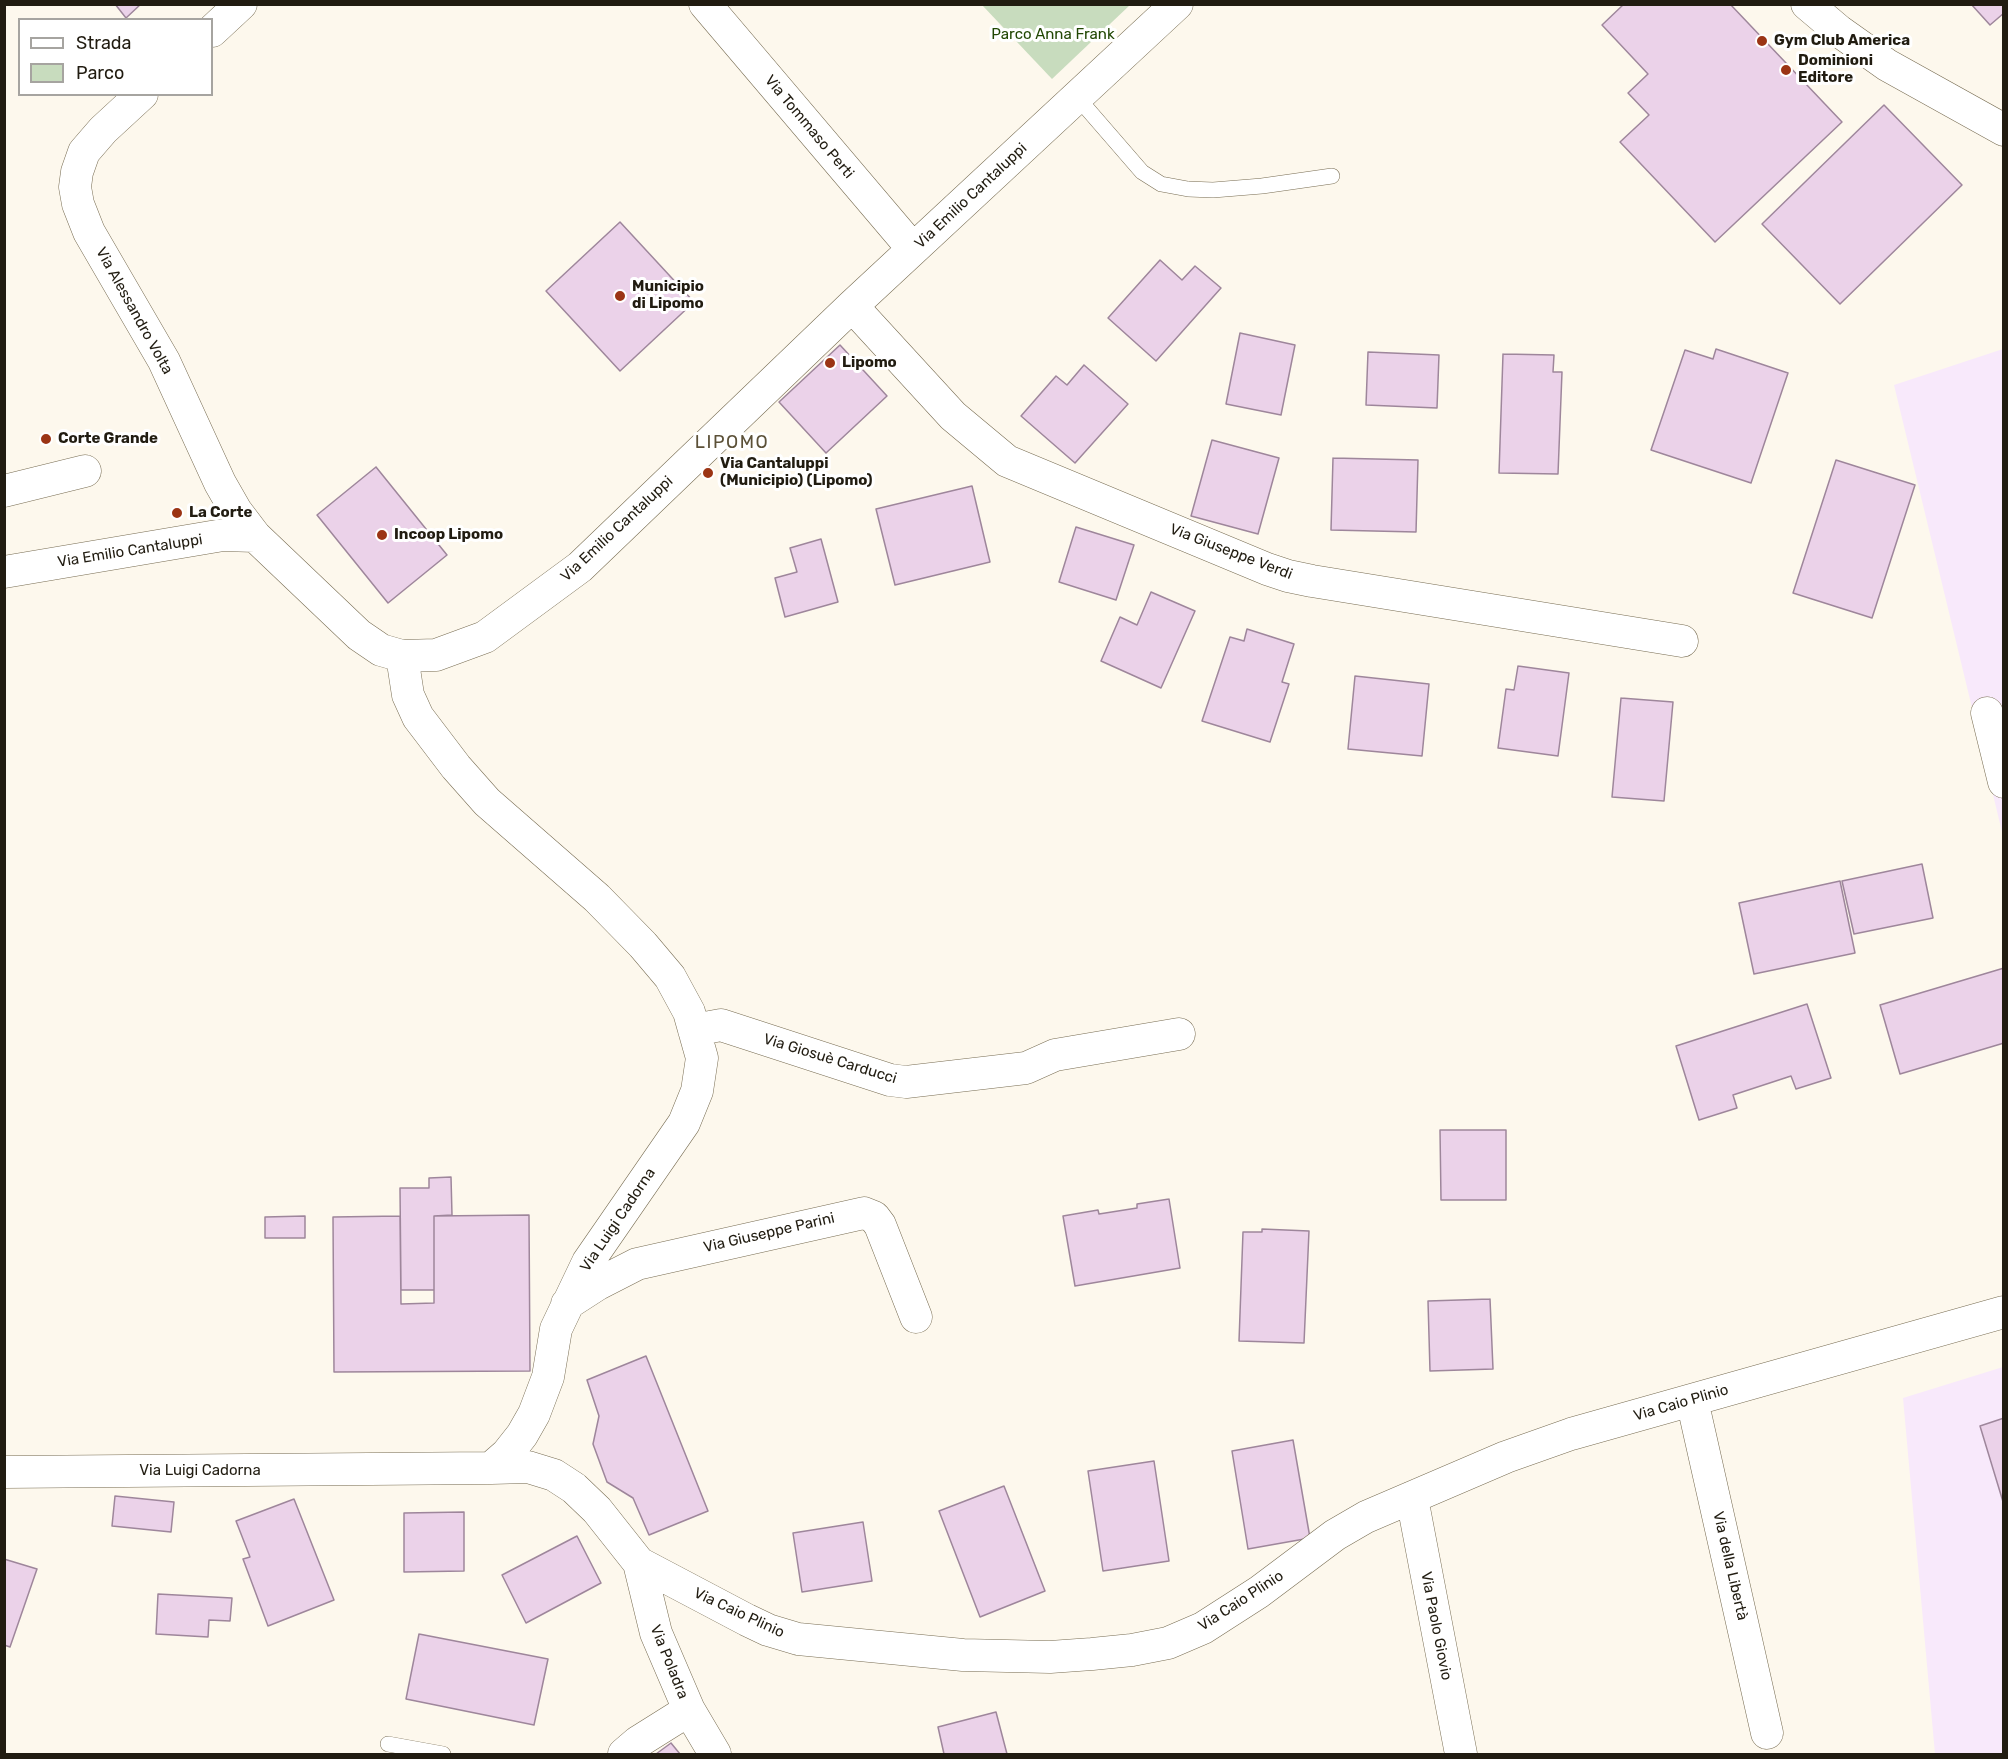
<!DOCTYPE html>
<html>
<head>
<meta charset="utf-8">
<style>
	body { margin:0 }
	#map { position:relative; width:2008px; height:1759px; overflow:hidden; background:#fdf8ed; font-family:Rubik,sans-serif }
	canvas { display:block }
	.frame { position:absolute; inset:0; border:6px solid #211c11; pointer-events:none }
	.legend { position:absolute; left:18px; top:18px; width:195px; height:78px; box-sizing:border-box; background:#fff; border:2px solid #a6a4a0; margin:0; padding:8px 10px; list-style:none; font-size:18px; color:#211c11 }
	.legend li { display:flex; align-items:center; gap:12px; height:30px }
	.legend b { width:30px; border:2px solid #a6a4a0 }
</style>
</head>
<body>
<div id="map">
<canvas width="2008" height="1759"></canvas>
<div class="frame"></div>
<ul class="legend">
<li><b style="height:8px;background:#fff"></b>Strada</li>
<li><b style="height:16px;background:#c8dcbe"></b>Parco</li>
</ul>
</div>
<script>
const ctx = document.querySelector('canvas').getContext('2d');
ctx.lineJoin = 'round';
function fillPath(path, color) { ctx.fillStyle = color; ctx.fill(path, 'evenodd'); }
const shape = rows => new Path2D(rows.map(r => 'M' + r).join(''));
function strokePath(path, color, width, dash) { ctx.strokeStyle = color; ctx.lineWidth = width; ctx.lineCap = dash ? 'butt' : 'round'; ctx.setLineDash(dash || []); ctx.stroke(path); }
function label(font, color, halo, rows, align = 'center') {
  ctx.font = font + ' Rubik,sans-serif'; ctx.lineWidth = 6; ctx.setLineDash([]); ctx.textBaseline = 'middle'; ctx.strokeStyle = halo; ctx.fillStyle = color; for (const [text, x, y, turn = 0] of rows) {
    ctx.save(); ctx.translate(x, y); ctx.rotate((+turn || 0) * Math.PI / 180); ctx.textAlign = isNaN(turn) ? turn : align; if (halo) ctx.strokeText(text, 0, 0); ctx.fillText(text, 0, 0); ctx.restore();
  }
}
fillPath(shape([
	[2003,349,2003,836,1894,385],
	[2003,1367,2003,1754,1935,1754,1903,1398]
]), '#f8e9fb');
fillPath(shape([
	[982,5,1130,5,1052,79]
]), '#c8dcbe');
const building = shape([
	[115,4,141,4,126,18,115,4],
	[1624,4,1730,4,1842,122,1715,242,1620,142,1649,115,1628,93,1648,74,1602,25,1624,4],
	[1971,4,2004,4,2004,13,1990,25,1971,4],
	[1884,105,1962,185,1840,304,1762,224,1884,105],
	[620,222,694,302,620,371,546,291,620,222],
	[1160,260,1182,280,1195,266,1221,288,1156,361,1108,318,1160,260],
	[1240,333,1295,345,1281,415,1226,404,1240,333],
	[840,345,887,396,826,453,779,402,840,345],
	[1716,349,1788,373,1751,483,1651,450,1685,350,1713,359,1716,349],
	[1368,352,1439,355,1437,408,1366,405,1368,352],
	[1503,354,1554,355,1553,372,1562,372,1558,474,1499,473,1503,354],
	[1084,365,1128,404,1075,463,1021,416,1056,376,1067,385,1084,365],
	[1212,440,1279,458,1258,534,1191,516,1212,440],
	[1333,458,1418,460,1416,532,1331,530,1333,458],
	[1836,460,1915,485,1872,618,1793,593,1836,460],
	[376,467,447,555,388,603,317,515,376,467],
	[972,486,990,562,895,585,876,509,972,486],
	[1076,527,1134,545,1116,600,1059,582,1076,527],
	[821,539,838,602,785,617,775,578,797,572,790,548,821,539],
	[1151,592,1195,611,1161,688,1101,661,1120,617,1137,625,1151,592],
	[1247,629,1294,644,1282,682,1289,684,1270,742,1202,721,1230,637,1244,641,1247,629],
	[1518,666,1569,673,1558,756,1498,748,1506,689,1514,690,1518,666],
	[1355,676,1429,684,1422,756,1348,749,1355,676],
	[1621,698,1673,702,1664,801,1612,797,1621,698],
	[1922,864,1933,918,1854,934,1842,881,1922,864],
	[1840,881,1855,953,1754,974,1739,903,1840,881],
	[2004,968,2004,1043,1900,1074,1880,1005,2004,968],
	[1807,1004,1831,1078,1796,1089,1791,1076,1733,1095,1737,1108,1699,1120,1676,1046,1807,1004],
	[1440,1130,1506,1130,1506,1200,1441,1200,1440,1130],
	[451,1177,452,1215,434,1216,434,1290,401,1290,400,1188,429,1188,429,1178,451,1177],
	[1169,1199,1180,1268,1075,1286,1063,1216,1098,1210,1099,1214,1137,1208,1137,1204,1169,1199],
	[529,1215,530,1371,334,1372,333,1217,400,1216,401,1304,434,1303,434,1216,529,1215],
	[305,1216,305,1238,265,1238,265,1217,305,1216],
	[1262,1229,1309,1231,1304,1343,1239,1341,1243,1232,1262,1232,1262,1229],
	[1490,1299,1493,1369,1430,1371,1428,1301,1490,1299],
	[646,1356,708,1511,649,1535,633,1498,607,1482,593,1444,599,1416,587,1380,646,1356],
	[2004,1418,2004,1505,1980,1426,2004,1418],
	[1293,1440,1310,1538,1248,1549,1232,1451,1293,1440],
	[1154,1461,1169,1561,1103,1571,1088,1471,1154,1461],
	[1004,1486,1045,1591,980,1617,939,1511,1004,1486],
	[115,1496,174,1502,171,1532,112,1526,115,1496],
	[294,1499,334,1600,268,1626,243,1559,250,1557,236,1521,294,1499],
	[464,1512,464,1571,404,1572,404,1513,464,1512],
	[863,1522,872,1581,802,1592,793,1533,863,1522],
	[577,1536,601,1583,526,1623,502,1575,577,1536],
	[4,1559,37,1569,10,1647,4,1645,4,1559],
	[158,1594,232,1598,230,1621,209,1620,208,1637,156,1634,158,1594],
	[419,1634,548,1659,534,1725,406,1699,419,1634],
	[996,1712,1007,1754,944,1754,938,1727,996,1712],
	[671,1743,680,1754,656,1754,671,1743]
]);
fillPath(building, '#ebd2e9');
strokePath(building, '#9e869b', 1.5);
const lane = shape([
	[1077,97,1142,172,1161,184,1188,189,1213,190,1262,186,1332,176],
	[388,1744,443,1754]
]);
const street = shape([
	[705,4,913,249],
	[1807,4,1839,31,1887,65,2004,130],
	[212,31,241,4],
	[142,94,103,130,84,152,77,172,75,187,78,204,89,232,164,361,220,483,236,511,255,536,359,635,381,650,402,656,436,655,485,637,580,567,852,306,1177,4],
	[852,306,953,416,1007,461,1267,569,1288,576,1312,581,1682,641],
	[4,491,85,471],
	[4,572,223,535,255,536],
	[1987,713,2004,782],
	[694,1030,721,1025,890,1080,906,1082,1026,1068,1055,1055,1179,1034],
	[567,1304,598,1284,637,1264,864,1213,874,1217,880,1225,916,1317],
	[1692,1400,1767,1733],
	[491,1468,528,1467,554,1475,574,1488,597,1510,639,1563,747,1620,768,1630,798,1639,963,1655,1050,1657,1092,1654,1132,1650,1168,1643,1203,1628,1259,1592,1335,1535,1366,1517,1506,1457,1571,1434,2004,1312],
	[4,1472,491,1468,507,1454,522,1435,534,1414,548,1377,556,1329,588,1262,684,1123,697,1091,702,1058,689,1012,670,977,643,945,597,898,487,802,456,767,418,717,408,695,402,656],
	[1412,1498,1461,1754],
	[639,1563,656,1633,689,1710,715,1754],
	[624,1754,638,1742,689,1710]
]);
strokePath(lane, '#786d53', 16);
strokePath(street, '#786d53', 33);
strokePath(lane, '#fff', 15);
strokePath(street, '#fff', 32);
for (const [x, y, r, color] of [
	[1762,41,6,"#9b3414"],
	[1786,70,6,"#9b3414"],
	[620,296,6,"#9b3414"],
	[830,363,6,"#9b3414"],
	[46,439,6,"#9b3414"],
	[708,473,6,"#9b3414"],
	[177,513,6,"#9b3414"],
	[382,535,6,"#9b3414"]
]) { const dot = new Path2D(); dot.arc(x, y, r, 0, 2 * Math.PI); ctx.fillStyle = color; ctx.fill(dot); strokePath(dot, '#fff', 2); }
label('15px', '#214703', '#fff', [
	["Parco Anna Frank",1053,35]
]);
label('bold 15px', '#211c11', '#fff', [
	["Gym Club America",1774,41],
	["Dominioni",1798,61],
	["Editore",1798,78],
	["Municipio",632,287],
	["di Lipomo",632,304],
	["Lipomo",842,363],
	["Corte Grande",58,439],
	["Via Cantaluppi",720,464],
	["(Municipio) (Lipomo)",720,481],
	["La Corte",189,513],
	["Incoop Lipomo",394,535]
], 'left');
label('15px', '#211c11', '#fff', [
	["Via Tommaso Perti",809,127,50],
	["Via Emilio Cantaluppi",971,196,-43],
	["Via Alessandro Volta",134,311,61],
	["Via Emilio Cantaluppi",617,529,-43],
	["Via Emilio Cantaluppi",130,551,-9],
	["Via Giuseppe Verdi",1231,552,21],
	["Via Giosuè Carducci",830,1059,17],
	["Via Luigi Cadorna",618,1220,-56],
	["Via Giuseppe Parini",769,1233,-13],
	["Via Caio Plinio",1681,1403,-16],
	["Via Luigi Cadorna",200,1471],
	["Via della Libertà",1730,1566,77],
	["Via Caio Plinio",1241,1601,-33],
	["Via Caio Plinio",739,1613,25],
	["Via Paolo Giovio",1436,1626,79],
	["Via Poladra",669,1662,68]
]);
ctx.letterSpacing = '1.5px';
label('18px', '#5c5138', '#fff', [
	["LIPOMO",732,443]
]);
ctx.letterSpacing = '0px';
</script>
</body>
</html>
